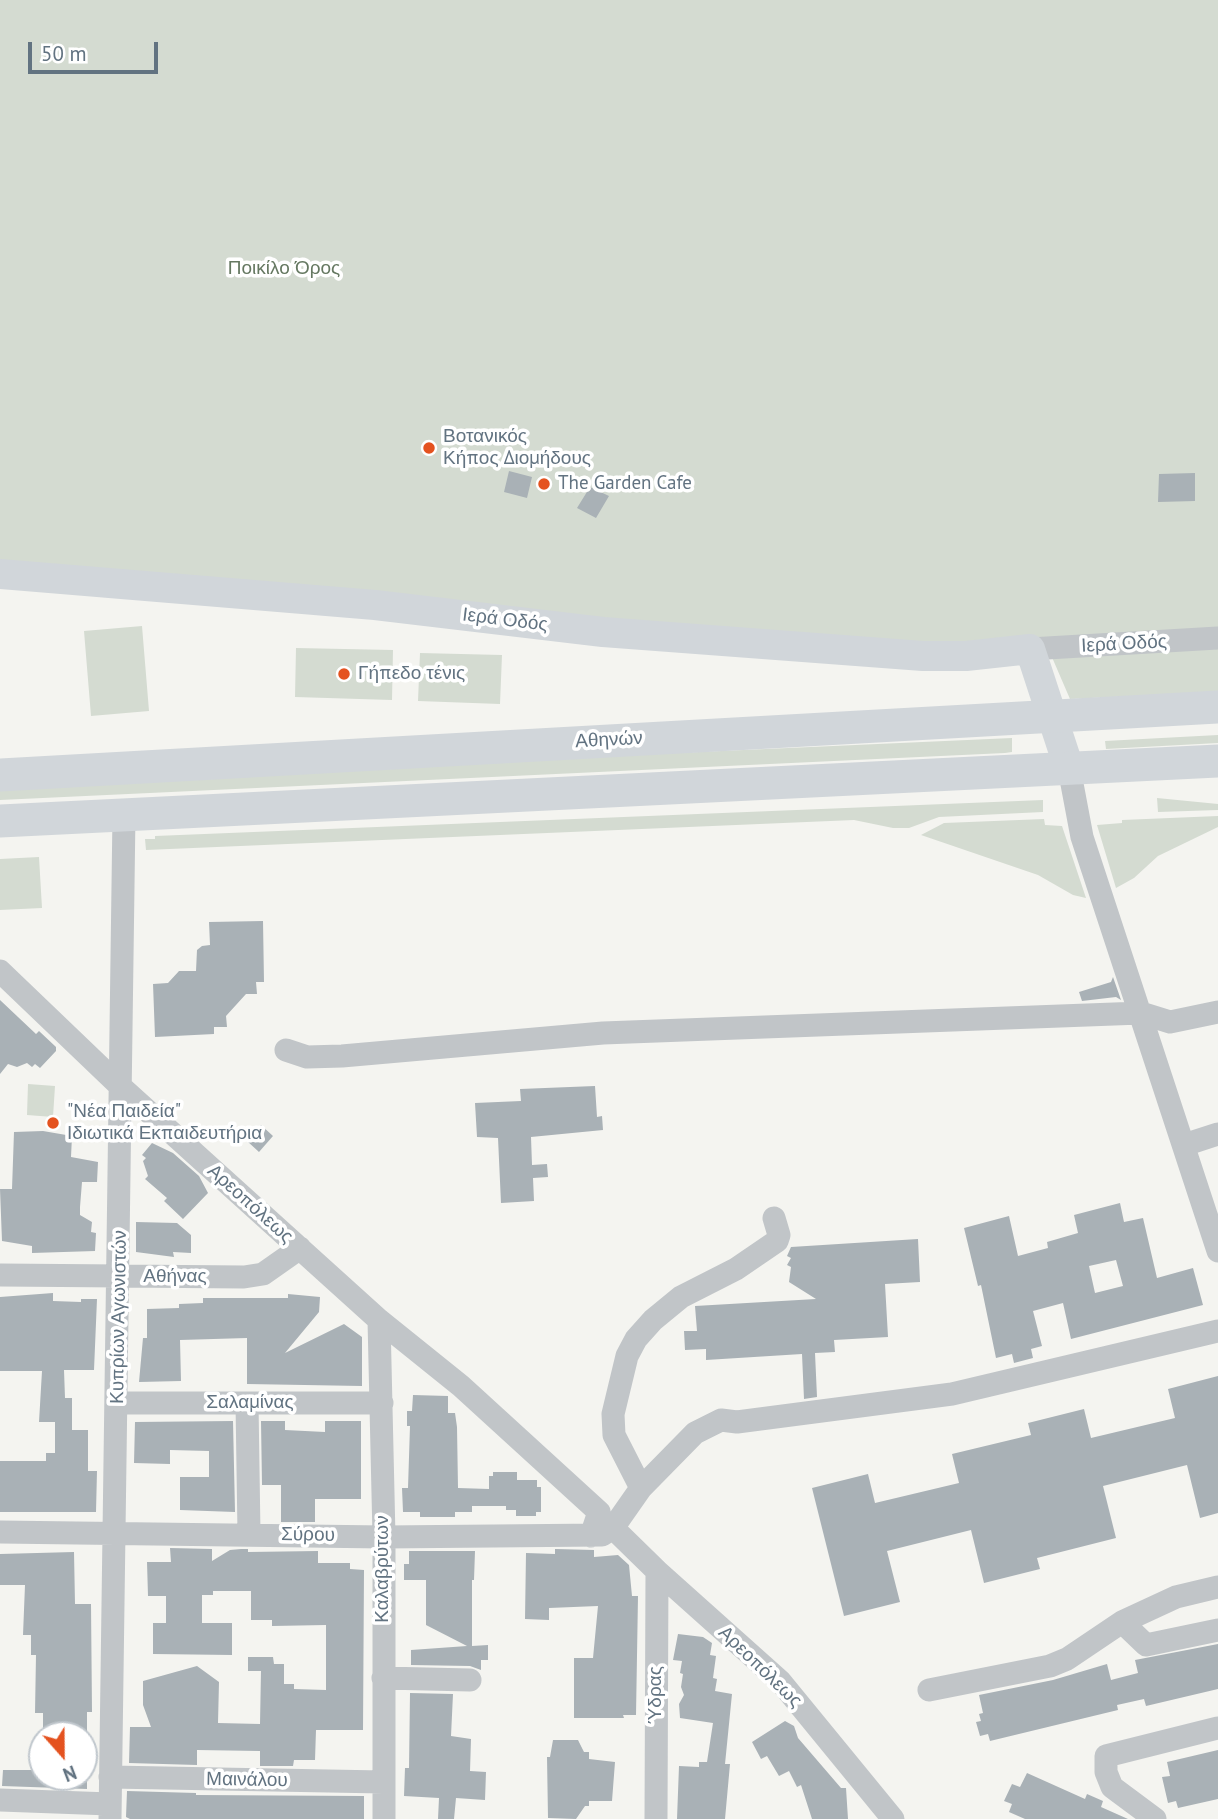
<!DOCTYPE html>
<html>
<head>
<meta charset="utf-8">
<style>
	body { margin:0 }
	#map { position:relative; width:1218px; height:1819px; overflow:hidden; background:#f4f4f0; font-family:"PT Sans",sans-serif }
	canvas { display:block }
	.north { position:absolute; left:28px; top:1721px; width:70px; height:70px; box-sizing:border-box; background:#fff; border:2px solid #c0c7cd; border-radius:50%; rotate:159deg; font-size:19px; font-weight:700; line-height:28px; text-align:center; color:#627381 }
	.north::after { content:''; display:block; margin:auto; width:24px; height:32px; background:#e4521f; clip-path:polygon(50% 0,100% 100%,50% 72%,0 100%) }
	.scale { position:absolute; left:28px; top:42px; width:130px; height:32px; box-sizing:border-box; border:4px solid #627381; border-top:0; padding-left:9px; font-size:21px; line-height:24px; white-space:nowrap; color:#627381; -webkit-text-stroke:5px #fff; paint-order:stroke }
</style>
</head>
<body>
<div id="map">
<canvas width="1218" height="1819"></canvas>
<div class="north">N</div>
<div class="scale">50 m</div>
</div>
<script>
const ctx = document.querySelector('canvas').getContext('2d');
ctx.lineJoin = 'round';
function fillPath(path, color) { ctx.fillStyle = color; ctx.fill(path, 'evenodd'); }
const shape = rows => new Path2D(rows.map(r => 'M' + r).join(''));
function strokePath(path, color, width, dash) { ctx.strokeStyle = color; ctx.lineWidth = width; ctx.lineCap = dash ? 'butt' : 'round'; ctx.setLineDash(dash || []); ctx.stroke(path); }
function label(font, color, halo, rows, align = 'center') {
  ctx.font = font + ' "PT Sans",sans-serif'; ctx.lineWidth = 7; ctx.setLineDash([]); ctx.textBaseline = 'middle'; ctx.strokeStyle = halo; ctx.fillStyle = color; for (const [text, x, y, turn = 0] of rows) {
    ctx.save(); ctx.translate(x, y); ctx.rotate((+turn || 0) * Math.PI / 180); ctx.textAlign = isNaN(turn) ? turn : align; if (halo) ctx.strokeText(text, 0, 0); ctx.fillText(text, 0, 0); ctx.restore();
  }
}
fillPath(shape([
	[0,0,1218,0,1218,692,1070,699,1048,648,1010,651,0,574],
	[142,626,149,711,91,716,84,631],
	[296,648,393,650,392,700,295,697],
	[420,653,502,655,500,704,418,701],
	[1218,735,1218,743,1106,749,1105,741],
	[1012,738,1012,752,1005,753,0,800,0,790,161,776],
	[1157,798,1218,804,1218,810,1158,812],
	[1043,800,1043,812,939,817,909,828,893,828,854,820,146,850,145,839,155,839,155,836],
	[1218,816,1218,827,1158,856,1134,878,1116,888,1097,825,1122,823,1122,820],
	[1044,819,1045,825,1062,826,1086,898,1073,895,1038,875,921,835,944,823],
	[39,857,42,908,0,910,0,859],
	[28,1084,55,1086,53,1117,27,1115]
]), '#d4dbd1');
fillPath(shape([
	[509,471,532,477,527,498,504,492],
	[1195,473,1195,501,1158,502,1159,474],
	[590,487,609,496,596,518,577,508],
	[263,921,264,982,256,982,257,994,246,994,226,1016,227,1027,214,1027,214,1034,155,1037,153,984,168,983,179,971,196,971,197,950,202,946,210,945,209,922],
	[1113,977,1121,1000,1116,997,1082,1001,1079,992,1111,982],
	[0,1000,36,1034,39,1031,56,1047,56,1051,40,1068,35,1064,32,1067,27,1063,17,1067,8,1064,0,1074],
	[595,1086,597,1117,602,1116,603,1130,531,1137,532,1165,547,1164,548,1177,533,1178,534,1201,501,1203,498,1138,477,1137,475,1103,521,1101,520,1089],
	[261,1125,273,1136,259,1152,247,1141],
	[43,1131,72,1136,71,1157,98,1162,97,1182,82,1182,80,1207,80,1215,92,1222,91,1232,96,1233,95,1251,32,1253,32,1246,2,1241,0,1189,12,1189,14,1132],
	[152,1143,173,1153,199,1176,208,1193,183,1219,164,1201,167,1198,145,1179,148,1176,143,1161,146,1158,142,1155],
	[1120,1203,1124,1222,1143,1218,1157,1278,1193,1268,1203,1305,1071,1339,1063,1303,1033,1311,1042,1346,1031,1349,1033,1358,1014,1363,1012,1354,996,1358,981,1285,978,1286,964,1228,1009,1216,1018,1256,1048,1248,1047,1242,1078,1233,1074,1215],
	[1116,1260,1123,1286,1095,1293,1089,1266],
	[136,1222,177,1223,191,1235,191,1253,173,1252,174,1257,136,1252],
	[918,1239,920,1282,885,1284,888,1337,834,1340,835,1352,815,1353,817,1397,804,1399,802,1354,706,1360,706,1349,685,1350,684,1331,697,1331,695,1306,816,1299,789,1282,791,1267,787,1265,791,1258,787,1256,791,1247],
	[53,1293,53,1301,81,1302,81,1299,97,1299,94,1370,64,1370,65,1398,72,1398,72,1430,88,1430,88,1471,97,1471,96,1512,0,1512,0,1461,46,1461,46,1453,55,1453,55,1422,39,1422,42,1371,0,1371,0,1297],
	[288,1294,320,1297,319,1312,285,1353,344,1324,362,1337,362,1386,247,1384,247,1338,180,1340,181,1381,139,1382,143,1338,147,1338,147,1309,179,1308,179,1304,203,1303,203,1298,288,1298],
	[1218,1376,1218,1513,1200,1518,1187,1465,1103,1486,1116,1538,1037,1558,1040,1569,984,1583,971,1530,887,1551,900,1602,844,1616,812,1488,868,1474,875,1503,959,1483,952,1454,1031,1435,1028,1423,1084,1409,1091,1438,1175,1418,1168,1389],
	[413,1395,448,1396,448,1413,455,1413,457,1427,458,1488,489,1489,489,1476,493,1476,493,1472,517,1472,517,1480,537,1480,537,1487,541,1487,541,1512,536,1512,536,1516,516,1516,516,1510,506,1510,506,1506,472,1506,472,1512,455,1512,455,1517,420,1517,420,1512,403,1512,402,1488,408,1488,410,1426,407,1426,407,1411,412,1411],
	[233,1421,235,1512,180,1510,180,1477,209,1477,209,1451,170,1450,170,1464,134,1463,135,1422],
	[261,1421,285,1421,285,1430,325,1432,325,1421,361,1421,361,1499,315,1499,315,1522,281,1522,281,1485,262,1485],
	[170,1548,212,1549,212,1561,230,1550,241,1549,248,1549,248,1552,318,1551,318,1563,350,1563,350,1569,364,1570,363,1730,316,1730,315,1760,294,1760,293,1766,260,1766,260,1751,197,1750,197,1765,129,1763,130,1727,151,1727,143,1705,143,1681,197,1666,219,1682,218,1723,260,1724,261,1671,248,1671,248,1657,273,1657,274,1664,284,1664,284,1684,294,1684,294,1689,326,1690,326,1625,272,1626,272,1620,251,1620,251,1591,213,1591,213,1595,202,1595,202,1623,232,1623,232,1655,153,1654,153,1623,166,1623,166,1596,148,1596,147,1562,171,1562],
	[555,1549,594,1550,594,1557,618,1555,629,1565,632,1596,638,1596,636,1715,623,1715,624,1718,574,1718,574,1658,593,1658,598,1606,549,1608,549,1620,525,1619,526,1553,555,1554],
	[409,1551,475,1551,474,1580,472,1580,472,1646,488,1645,488,1660,481,1660,481,1670,470,1666,411,1665,411,1650,467,1646,426,1625,426,1580,404,1580,404,1564,409,1564],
	[74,1552,75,1604,91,1604,92,1712,87,1712,87,1735,43,1735,43,1713,35,1713,36,1655,31,1655,31,1635,23,1635,25,1585,0,1585,0,1554],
	[678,1634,703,1637,712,1643,710,1655,716,1656,713,1678,717,1679,715,1691,732,1694,725,1764,730,1764,725,1819,677,1819,679,1766,699,1767,699,1762,707,1762,713,1723,680,1718,679,1704,684,1695,681,1687,683,1674,680,1673,682,1661,673,1660],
	[1218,1644,1218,1689,1146,1706,1144,1699,1117,1705,1118,1710,990,1741,988,1734,980,1736,976,1722,981,1721,979,1714,983,1713,979,1695,1053,1680,1107,1664,1111,1680,1138,1673,1135,1660],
	[410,1693,453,1694,451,1736,471,1739,470,1771,486,1772,485,1800,456,1798,454,1819,438,1819,439,1798,404,1796,405,1768,409,1768],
	[785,1721,794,1726,798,1738,841,1788,846,1788,848,1819,812,1819,801,1785,797,1787,789,1771,779,1776,767,1756,761,1759,752,1742],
	[553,1740,578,1740,584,1752,589,1752,589,1759,615,1762,612,1801,589,1801,589,1806,585,1806,576,1819,548,1818,547,1757,550,1757],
	[1218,1750,1218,1799,1178,1808,1176,1801,1168,1803,1162,1777,1170,1776,1167,1762],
	[3,1770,42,1770,42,1777,87,1777,87,1789,2,1786],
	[1027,1773,1085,1799,1087,1794,1103,1801,1101,1807,1128,1819,1025,1819,1009,1812,1012,1804,1004,1801,1012,1784,1020,1787],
	[127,1791,196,1793,196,1795,364,1796,364,1819,130,1819,126,1817]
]), '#a9b1b6');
strokePath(shape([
	[1030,649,1218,638],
	[1069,768,1082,837,1218,1251],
	[0,971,120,1086,379,1320,461,1386,599,1512,591,1536],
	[286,1050,307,1057,342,1056,603,1033,1141,1013,1170,1022,1218,1012],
	[1184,1145,1218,1134],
	[0,1275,244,1277,263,1274,300,1248],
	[379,1320,384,1537,384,1819],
	[118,1403,382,1403],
	[247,1403,249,1534],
	[641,1488,614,1435,613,1414,627,1356,636,1339,653,1320,681,1297,736,1269,777,1241,779,1235,774,1218],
	[613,1528,657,1571,780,1681,893,1819],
	[0,1532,384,1537,602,1535,613,1528,641,1488,695,1433,721,1420,737,1422,952,1394,1218,1331],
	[1122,1622,1176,1597,1218,1587],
	[383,1678,470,1680],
	[929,1690,1050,1666,1067,1659,1122,1622,1146,1645,1218,1630],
	[110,1777,383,1782],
	[0,1800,110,1804],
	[110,1819,124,814],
	[656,1819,657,1571],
	[1155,1819,1112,1787,1106,1772,1106,1756,1218,1728]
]), '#c1c5c8', 23);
strokePath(shape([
	[0,574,375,605,603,632,923,656,966,656,1030,649,1069,768]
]), '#d1d6da', 30);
strokePath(shape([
	[0,775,1218,707],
	[0,821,1218,761]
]), '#d1d6da', 33);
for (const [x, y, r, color] of [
	[429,448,7,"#e4521f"],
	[544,484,7,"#e4521f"],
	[344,674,7,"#e4521f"],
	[53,1123,7,"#e4521f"]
]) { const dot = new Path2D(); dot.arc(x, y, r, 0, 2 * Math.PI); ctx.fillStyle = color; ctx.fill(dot); strokePath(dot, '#fff', 2.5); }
label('19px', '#657861', '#fff', [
	["Ποικίλο Όρος",284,269]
]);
label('19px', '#627381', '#fff', [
	["Βοτανικός",443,437],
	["Κήπος Διομήδους",443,459],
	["The Garden Cafe",558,484],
	["Γήπεδο τένις",358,674],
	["\"Νέα Παιδεία\"",67,1112],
	["Ιδιωτικά Εκπαιδευτήρια",67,1134]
], 'left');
label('19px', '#627381', '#fff', [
	["Ιερά Οδός",505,620,7],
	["Ιερά Οδός",1124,644,-3],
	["Αθηνών",609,740,-3],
	["Αρεοπόλεως",250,1204,42],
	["Αθήνας",175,1277],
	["Κυπρίων Αγωνιστών",119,1317,-89],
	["Σαλαμίνας",250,1403],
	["Σύρου",308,1535,1],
	["Καλαβρύτων",383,1569,-90],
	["Αρεοπόλεως",760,1667,44],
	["Ύδρας",656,1695,-90],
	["Μαινάλου",247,1780,1]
]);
</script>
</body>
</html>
